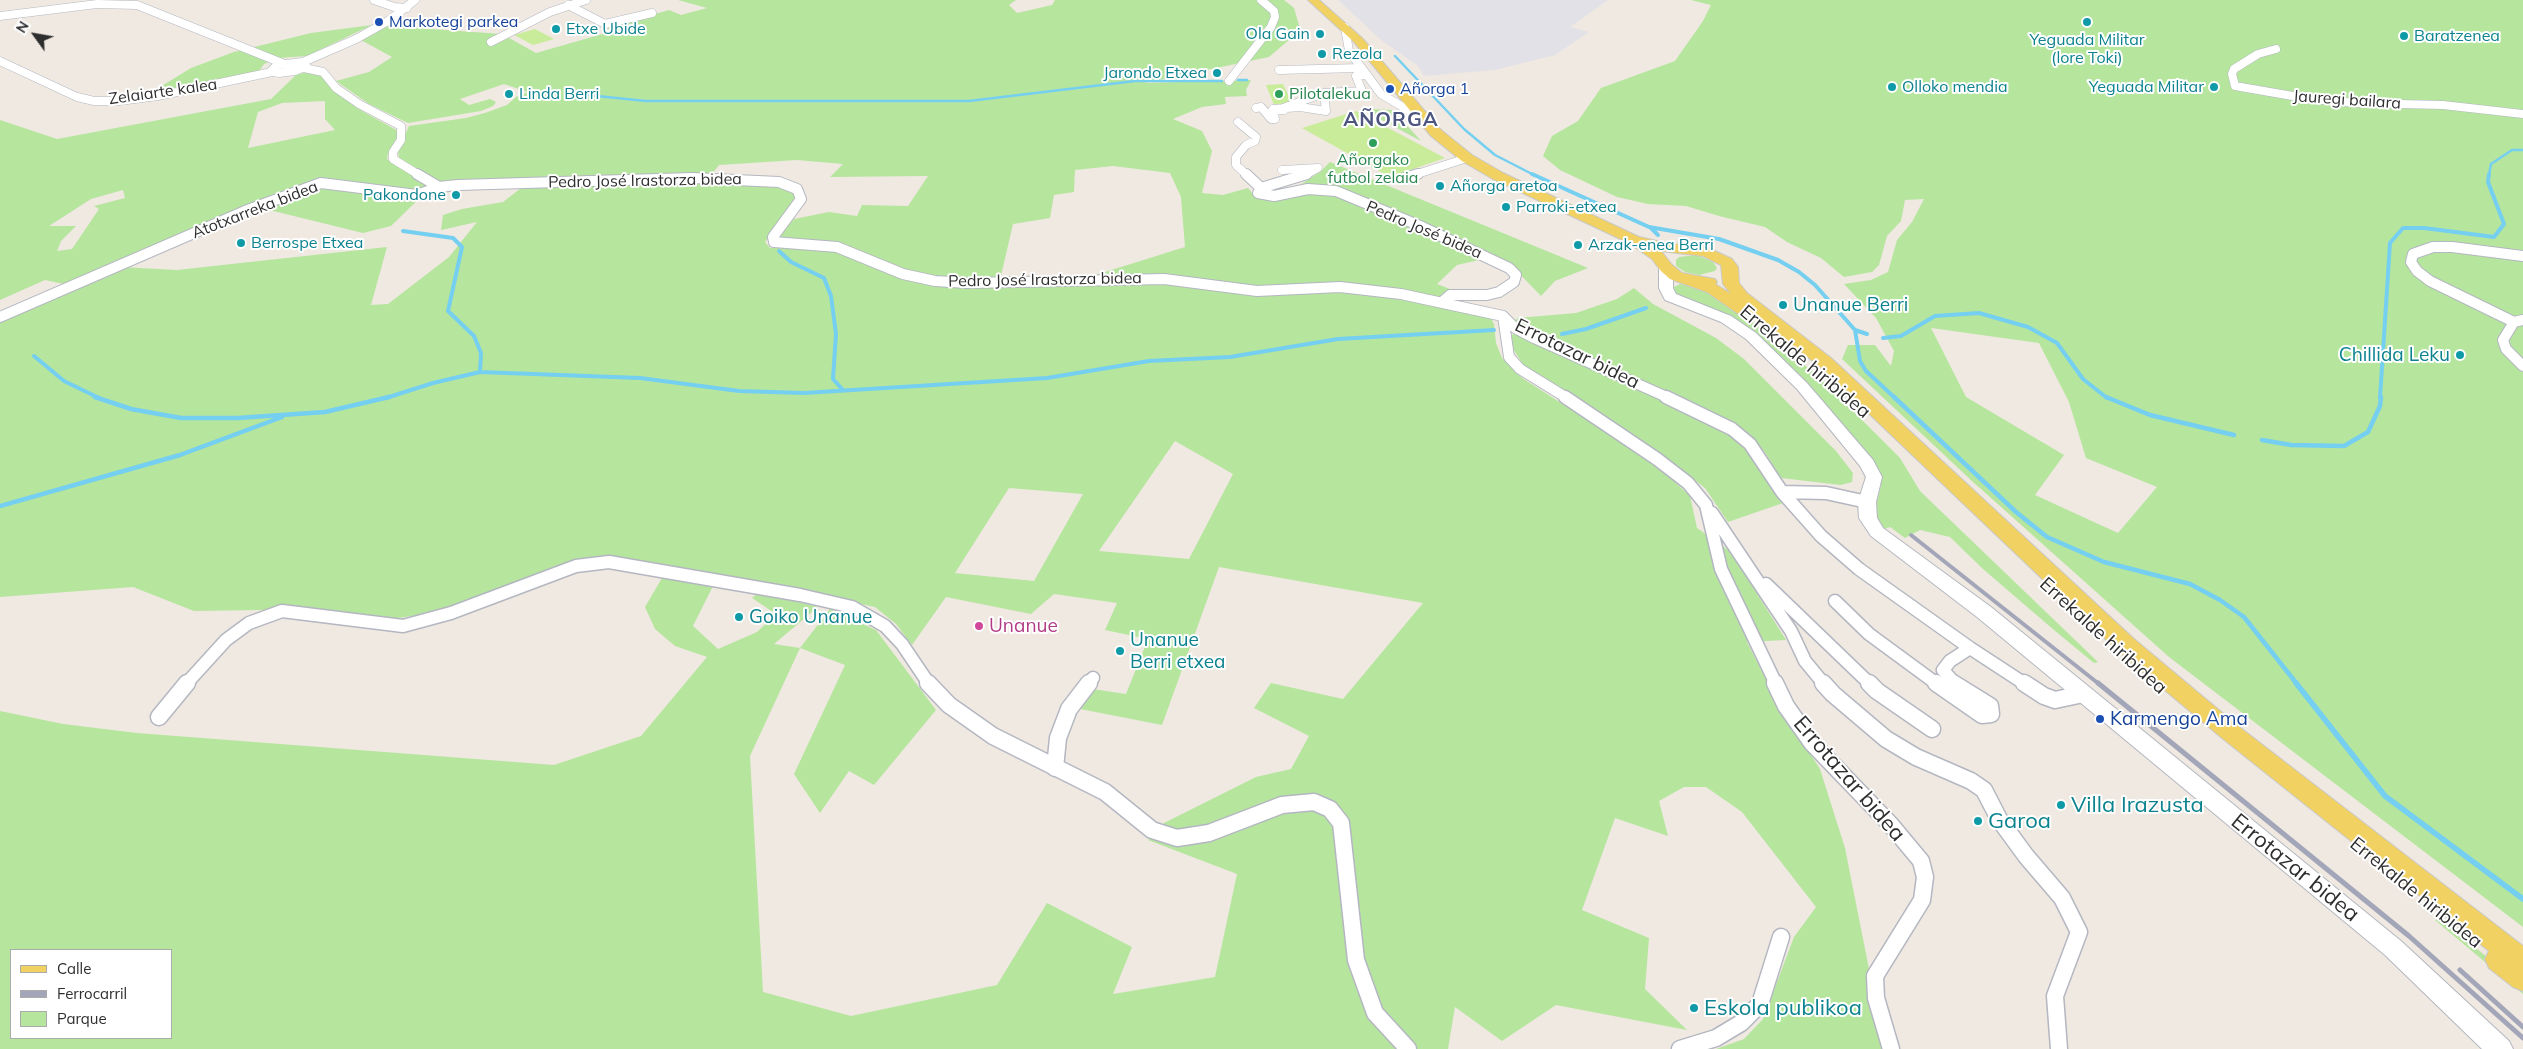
<!DOCTYPE html>
<html>
<head>
<meta charset="utf-8">
<style>
	body { margin:0 }
	#map { position:relative; width:2523px; height:1049px; overflow:hidden; background:#efe9e1; font-family:Mulish,sans-serif }
	canvas { display:block }
	.legend { position:absolute; left:10px; top:949px; width:162px; height:90px; box-sizing:border-box; background:#fff; border:1px solid #ababab; margin:0; padding:6px 9px; list-style:none; font-size:15px; color:#2e2e2e }
	.legend li { display:flex; align-items:center; gap:10px; height:25px }
	.legend b { width:25px; border:1px solid #ababab }
	.north { position:absolute; left:10px; top:10px; width:50px; height:50px; -webkit-text-stroke:4px #fff; paint-order:stroke; rotate:302deg; font-size:14px; font-weight:700; line-height:20px; text-align:center; color:#2e2e2e }
	.north::after { content:''; display:block; margin:auto; width:18px; height:22px; background:#2e2e2e; clip-path:polygon(50% 0,100% 100%,50% 72%,0 100%) }
</style>
</head>
<body>
<div id="map">
<canvas width="2523" height="1049"></canvas>
<ul class="legend">
<li><b style="height:6px;background:#f2d163"></b>Calle</li>
<li><b style="height:6px;background:#a3a6b8"></b>Ferrocarril</li>
<li><b style="height:14px;background:#b6e59e"></b>Parque</li>
</ul>
<div class="north">N</div>
</div>
<script>
const ctx = document.querySelector('canvas').getContext('2d');
ctx.lineJoin = 'round';
function fillPath(path, color) { ctx.fillStyle = color; ctx.fill(path, 'evenodd'); }
const shape = rows => new Path2D(rows.map(r => 'M' + r).join(''));
function strokePath(path, color, width, dash) { ctx.strokeStyle = color; ctx.lineWidth = width; ctx.lineCap = dash ? 'butt' : 'round'; ctx.setLineDash(dash || []); ctx.stroke(path); }
function label(font, color, halo, rows, align = 'center') {
  ctx.font = font + ' Mulish,sans-serif'; ctx.lineWidth = 4; ctx.setLineDash([]); ctx.textBaseline = 'middle'; ctx.strokeStyle = halo; ctx.fillStyle = color; for (const [text, x, y, turn = 0] of rows) {
    ctx.save(); ctx.translate(x, y); ctx.rotate((+turn || 0) * Math.PI / 180); ctx.textAlign = isNaN(turn) ? turn : align; if (halo) ctx.strokeText(text, 0, 0); ctx.fillText(text, 0, 0); ctx.restore();
  }
}
fillPath(shape([
	[1338,0,1608,0,1570,27,1589,32,1555,55,1495,70,1424,76,1418,66,1381,40]
]), '#e3e1e8');
fillPath(shape([
	[678,0,1016,0,1009,5,1017,13,1052,5,1055,0,1284,0,1294,8,1299,25,1296,34,1269,57,1144,83,1251,80,1246,90,1247,96,1225,97,1226,104,1202,107,1173,119,1202,131,1212,151,1202,193,1223,195,1248,188,1257,199,1269,199,1266,194,1300,185,1321,171,1330,162,1588,268,1555,281,1541,296,1514,268,1492,257,1457,265,1437,284,1450,289,1438,298,1387,289,1241,287,1089,277,1185,247,1181,197,1170,173,1113,166,1075,170,1074,192,1054,195,1050,218,1013,224,1000,280,958,281,915,273,843,245,782,240,779,236,794,219,829,212,857,216,862,205,908,206,928,176,830,177,843,164,797,160,719,165,711,175,443,184,399,158,398,150,409,126,466,118,485,113,507,105,516,97,528,92,504,84,460,99,469,105,490,99,496,102,493,106,481,111,408,123,369,104,336,81,369,72,392,57,361,40,388,26,502,34,536,53,613,31,607,28,669,10,681,15,707,8],
	[1691,0,2523,0,2523,927,2169,657,1972,481,1842,359,1848,345,1875,345,1891,366,1894,351,1876,318,1844,284,1871,280,1888,272,1897,240,1912,222,1924,199,1905,200,1901,221,1887,236,1879,265,1872,272,1844,277,1821,258,1787,242,1765,227,1719,216,1686,206,1648,204,1617,197,1560,170,1543,156,1552,136,1578,121,1601,88,1675,61,1703,21,1711,5],
	[1931,328,2039,343,2069,402,2086,458,2157,487,2118,533,2035,495,2064,455,1966,397],
	[372,25,307,56,279,58,264,64,259,71,147,95,191,68,234,52,311,33],
	[310,72,320,73,335,91,362,111,398,131,396,141,388,153,387,159,428,185,429,189,391,226,363,233,253,206,68,285,45,280,0,300,0,120,57,139,271,99,297,74],
	[325,101,325,119,335,130,248,148,258,112,282,103],
	[123,190,125,198,94,206,99,209,72,249,57,251,61,241,76,226,49,226,91,199],
	[1366,109,1393,110,1421,141,1367,112],
	[689,179,775,183,790,188,796,197,784,219,765,242,770,248,829,248,926,283,1169,283,1324,291,1378,295,1491,318,1494,324,1496,343,1502,358,1522,378,1652,461,1690,496,1697,528,1731,552,1786,640,1747,642,1779,705,1820,769,1845,848,1869,969,1872,1002,1884,1049,1716,1049,1744,1039,1763,1019,1794,937,1816,907,1742,812,1706,787,1684,787,1659,801,1668,836,1615,818,1582,910,1649,938,1645,989,1687,1030,1556,1005,1502,1041,1455,1007,1448,1049,0,1049,0,711,63,724,137,733,554,765,641,736,707,657,675,646,655,629,645,607,662,578,713,586,693,626,718,649,757,632,776,614,752,598,759,592,818,607,774,644,800,648,830,609,876,630,936,710,874,785,849,771,820,813,794,774,845,665,800,648,750,756,763,992,851,1016,997,985,1047,903,1132,947,1113,994,1215,977,1237,874,1148,840,1164,823,1256,777,1291,769,1309,736,1254,708,1271,683,1343,699,1423,603,1219,567,1162,725,1070,707,1079,687,1126,694,1148,639,1105,630,1117,603,1054,594,1031,614,946,597,912,645,896,624,875,607,775,586,607,556,582,559,432,613,385,620,286,605,263,610,194,611,133,587,0,597,0,321,120,267,177,270,387,247,371,305,388,304,449,257,477,222,441,230,443,215,462,209,503,202,525,185],
	[1175,441,1233,474,1189,559,1099,551],
	[1009,488,1083,494,1034,581,955,573],
	[11,950,171,950,171,1038,11,1038],
	[1697,255,1713,262,1717,268,1715,271,1699,275,1685,272,1676,266,1676,260,1679,257],
	[1680,284,1702,288,1738,310,1820,378,1900,458,1920,491,2098,662,2094,663,2054,630,1983,569,1950,537,1920,530,1905,538,1890,527,1885,529,1876,518,1874,512,1881,486,1879,472,1768,346,1676,294,1673,291,1674,287],
	[1634,288,1653,304,1716,338,1744,359,1836,451,1853,473,1852,482,1841,485,1781,478,1764,451,1748,436,1528,330,1514,321,1518,318,1576,313,1617,299],
	[1515,333,1721,427,1743,445,1759,469,1786,502,1728,522,1705,488,1665,457,1611,420,1525,368,1512,347,1511,336],
	[2440,919,2523,986,2523,994,2435,920]
]), '#b6e59e');
fillPath(shape([
	[535,29,554,39,533,45,514,35],
	[1283,84,1292,103,1274,105,1266,85],
	[1356,111,1445,158,1390,177,1302,128]
]), '#c9ec9a');
strokePath(shape([
	[1395,56,1464,129,1495,155,1534,175],
	[1238,80,1247,80],
	[587,95,646,101,969,101,1135,81,1222,81],
	[2489,175,2491,164,2512,150,2523,150]
]), '#75cff0', 2.5);
strokePath(shape([
	[1532,174,1649,227,1719,239,1778,260,1799,272,1815,285,1855,330,1860,361,1866,371,1895,398],
	[1650,227,1658,235],
	[403,231,453,238,462,247,448,311,474,336,481,353,480,372],
	[779,251,791,262,824,278,831,296,836,334,833,379,843,390],
	[1855,330,1867,334],
	[1562,334,1586,329,1646,308],
	[1883,338,1901,336,1935,316,1979,313,2028,327,2057,343,2083,379,2107,398],
	[34,356,64,381,99,398],
	[386,398,433,383,480,372,640,378,739,391,804,393,1047,378,1149,361,1230,357,1338,339,1494,330],
	[2380,398,2390,243,2403,228,2424,228,2494,237,2504,224,2488,182,2489,174]
]), '#75cff0', 4);
strokePath(shape([
	[95,397,131,409,181,418,238,418,325,412,389,397],
	[1894,397,2016,512,2047,537,2104,562,2190,584,2220,600,2244,617,2297,684],
	[2106,397,2150,415,2234,435],
	[2262,440,2291,445,2344,446,2368,432,2380,406,2381,397],
	[0,506,180,455,282,417]
]), '#75cff0', 4.5);
strokePath(shape([
	[2296,683,2385,796,2523,899]
]), '#75cff0', 5.5);
const streetFar3 = shape([
	[374,0,394,7,407,8],
	[568,5,605,24,652,13],
	[0,16,97,4,137,5,282,63],
	[1345,27,1349,51,1381,94,1425,120],
	[491,42,550,12,586,0],
	[2276,49,2258,54,2234,69,2232,74,2235,86,2310,99,2357,103,2443,105,2523,114],
	[0,61,77,97,94,101,119,101,158,96,272,72],
	[303,62,306,66,295,71,279,73,271,71,277,65,303,62],
	[303,62,356,39,388,21,415,0],
	[304,68,323,72,336,88,359,104,401,126,401,140,393,152,393,159,419,175],
	[1279,70,1360,68],
	[1229,81,1271,27,1275,17,1274,11,1261,0],
	[1256,108,1261,107,1271,119,1275,119,1272,111,1284,110,1283,108,1324,93],
	[1273,109,1300,107,1326,111,1324,93,1362,91,1356,76,1367,75],
	[1238,122,1256,137,1255,141,1246,145,1236,157,1236,165,1247,175],
	[1282,170,1318,168,1305,175],
	[1414,175,1467,158]
]);
const streetFar2 = shape([
	[417,174,439,187],
	[1246,174,1261,188],
	[1307,174,1261,188,1258,193,1274,196,1308,189,1336,191,1418,225,1509,268,1516,275,1514,282,1499,292,1487,295,1450,295,1442,302],
	[1402,179,1418,174],
	[1503,316,1509,357,1520,369,1567,398],
	[1503,316,1515,328,1534,338,1669,398],
	[0,317,245,211,321,183,417,195,439,187,458,185,692,178,779,182,797,189,801,199,773,237,774,242,837,247,903,274,935,281,967,283,1164,279,1257,291,1340,287,1401,294,1503,316],
	[2523,320,2514,322,2503,340,2506,349,2523,366],
	[2514,322,2430,281,2417,271,2411,262,2413,254,2433,247,2452,247,2523,256]
]);
const streetFar1 = shape([
	[1565,397,1657,459,1688,483,1706,505,1721,569,1776,684],
	[1666,397,1732,429,1750,444,1782,492,1821,536,1859,569,1970,648,2025,684],
	[1782,492,1826,493,1867,502],
	[1712,513,1791,631,1805,661,1824,684],
	[1766,584,1870,684],
	[1835,601,1869,634,1937,684],
	[186,684,226,640,249,623,282,611,403,626,451,613,576,566,609,562,800,595,852,607,885,626,902,644,929,684],
	[1088,684,1093,678],
	[1955,684,1943,670,1950,661,1970,648]
]);
const street = shape([
	[928,683,949,705,993,736,1105,792,1152,830,1177,838,1209,833,1282,805,1314,802,1330,809,1341,823,1356,960,1375,1013,1408,1049],
	[1775,683,1786,706,1812,743,1891,825,1921,861,1925,877,1922,900,1875,976,1876,998,1891,1049],
	[1823,683,1833,694,1886,739,1916,757,1971,781,1984,790,1999,819,2026,856,2062,898,2079,932,2055,996,2059,1049],
	[1869,683,1877,691,1932,729],
	[1936,683,1982,715,1991,714,1990,706,1953,683],
	[2024,683,2044,696,2055,700,2083,694],
	[159,717,187,683],
	[1055,768,1058,738,1069,709,1089,683],
	[1680,1049,1716,1038,1741,1023,1760,1004,1781,937]
]);
const secondary = shape([
	[1666,264,1673,268,1673,288,1676,294,1731,316,1756,333,1807,383,1873,460,1882,477,1876,502,1877,518,1883,528,1991,607,2401,941,2509,1041,2513,1049,2482,1049,2385,955,1977,617,1871,536,1859,518,1858,502,1866,477,1860,466,1797,389,1746,339,1721,322,1665,300,1659,288,1659,268,1666,264]
]);
const primary = shape([
	[1308,0,1319,0,1362,38,1441,130,1472,155,1503,173,1639,237,1670,244,1706,247,1732,259,1738,267,1739,283,1747,293,1831,358,2134,639,2238,726,2523,946,2523,991,2513,987,2489,968,2485,959,2489,951,2222,738,2118,651,1819,366,1750,311,1743,315,1737,313,1707,292,1670,279,1661,271,1652,259,1629,243,1493,179,1462,161,1431,136,1354,42,1308,0],
	[1661,251,1703,256,1721,265,1723,284,1731,294,1715,284,1717,282,1715,279,1682,273,1672,265,1661,251]
]);
strokePath(streetFar3, '#b4b7c1', 9);
strokePath(streetFar2, '#b4b7c1', 12);
strokePath(streetFar1, '#b4b7c1', 15);
strokePath(street, '#b4b7c1', 19);
strokePath(secondary, '#b4b7c1', 2);
strokePath(primary, '#c9c9c9', 2);
strokePath(streetFar3, '#fff', 8);
strokePath(streetFar2, '#fff', 10);
strokePath(streetFar1, '#fff', 12);
strokePath(street, '#fff', 16);
fillPath(secondary, '#fff');
fillPath(primary, '#f2d163');
strokePath(shape([
	[1911,535,2099,684]
]), '#a3a6b8', 4);
strokePath(shape([
	[2098,683,2409,936,2523,1038],
	[2460,970,2523,1027]
]), '#a3a6b8', 5);
for (const [x, y, r, color] of [
	[379,22,5,"#1a4fb4"],
	[2087,22,5,"#0f9aa8"],
	[556,29,5,"#0f9aa8"],
	[1320,34,5,"#0f9aa8"],
	[2404,36,5,"#0f9aa8"],
	[1322,54,5,"#0f9aa8"],
	[1217,73,5,"#0f9aa8"],
	[1892,87,5,"#0f9aa8"],
	[2214,87,5,"#0f9aa8"],
	[1390,89,5,"#1a4fb4"],
	[509,94,5,"#0f9aa8"],
	[1279,94,5,"#2e9e5b"],
	[1373,143,5,"#2e9e5b"],
	[1440,186,5,"#0f9aa8"],
	[456,195,5,"#0f9aa8"],
	[1506,207,5,"#0f9aa8"],
	[241,243,5,"#0f9aa8"],
	[1578,245,5,"#0f9aa8"],
	[1783,305,5,"#0f9aa8"],
	[2460,355,5,"#0f9aa8"],
	[739,617,5,"#0f9aa8"],
	[979,626,5,"#d1479c"],
	[1120,651,5,"#0f9aa8"],
	[2100,719,5,"#1a4fb4"],
	[2061,805,5,"#0f9aa8"],
	[1978,821,5,"#0f9aa8"],
	[1694,1008,5,"#0f9aa8"]
]) { const dot = new Path2D(); dot.arc(x, y, r, 0, 2 * Math.PI); ctx.fillStyle = color; ctx.fill(dot); strokePath(dot, '#fff', 2); }
label('16px', '#164399', '#fff', [
	["Markotegi parkea",389,22],
	["Añorga 1",1400,89]
], 'left');
label('16px', '#0d838f', '#fff', [
	["Etxe Ubide",566,29],
	["Ola Gain",1310,34,"right"],
	["Baratzenea",2414,36],
	["Yeguada Militar",2087,40,"center"],
	["(lore Toki)",2087,58,"center"],
	["Rezola",1332,54],
	["Jarondo Etxea",1207,73,"right"],
	["Olloko mendia",1902,87],
	["Yeguada Militar",2204,87,"right"],
	["Linda Berri",519,94],
	["Añorga aretoa",1450,186],
	["Pakondone",446,195,"right"],
	["Parroki-etxea",1516,207],
	["Berrospe Etxea",251,243],
	["Arzak-enea Berri",1588,245]
], 'left');
label('16px', '#2e2e2e', '#fff', [
	["Zelaiarte kalea",163,92,-8],
	["Jauregi bailara",2347,100,4],
	["Pedro José Irastorza bidea",645,181,-1],
	["Atotxarreka bidea",255,210,-21],
	["Pedro José bidea",1424,230,23],
	["Pedro José Irastorza bidea",1045,280,-1]
]);
label('16px', '#27864d', '#fff', [
	["Pilotalekua",1289,94],
	["Añorgako",1373,160,"center"],
	["futbol zelaia",1373,178,"center"]
], 'left');
label('19px', '#0d838f', '#fff', [
	["Unanue Berri",1793,305],
	["Chillida Leku",2450,355,"right"],
	["Goiko Unanue",749,617],
	["Unanue",1130,640],
	["Berri etxea",1130,662]
], 'left');
label('19px', '#2e2e2e', '#fff', [
	["Errotazar bidea",1577,354,26],
	["Errekalde hiribidea",1805,362,40],
	["Errekalde hiribidea",2103,636,42],
	["Errekalde hiribidea",2416,893,39]
]);
label('19px', '#b23c85', '#fff', [
	["Unanue",989,626]
], 'left');
label('19px', '#164399', '#fff', [
	["Karmengo Ama",2110,719]
], 'left');
ctx.letterSpacing = '1px';
label('bold 20px', '#4d5680', '#fff', [
	["AÑORGA",1391,120]
]);
ctx.letterSpacing = '0px';
label('22px', '#2e2e2e', '#fff', [
	["Errotazar bidea",1849,779,49],
	["Errotazar bidea",2295,868,39]
]);
label('22px', '#0d838f', '#fff', [
	["Villa Irazusta",2071,805],
	["Garoa",1988,821],
	["Eskola publikoa",1704,1008]
], 'left');
</script>
</body>
</html>
